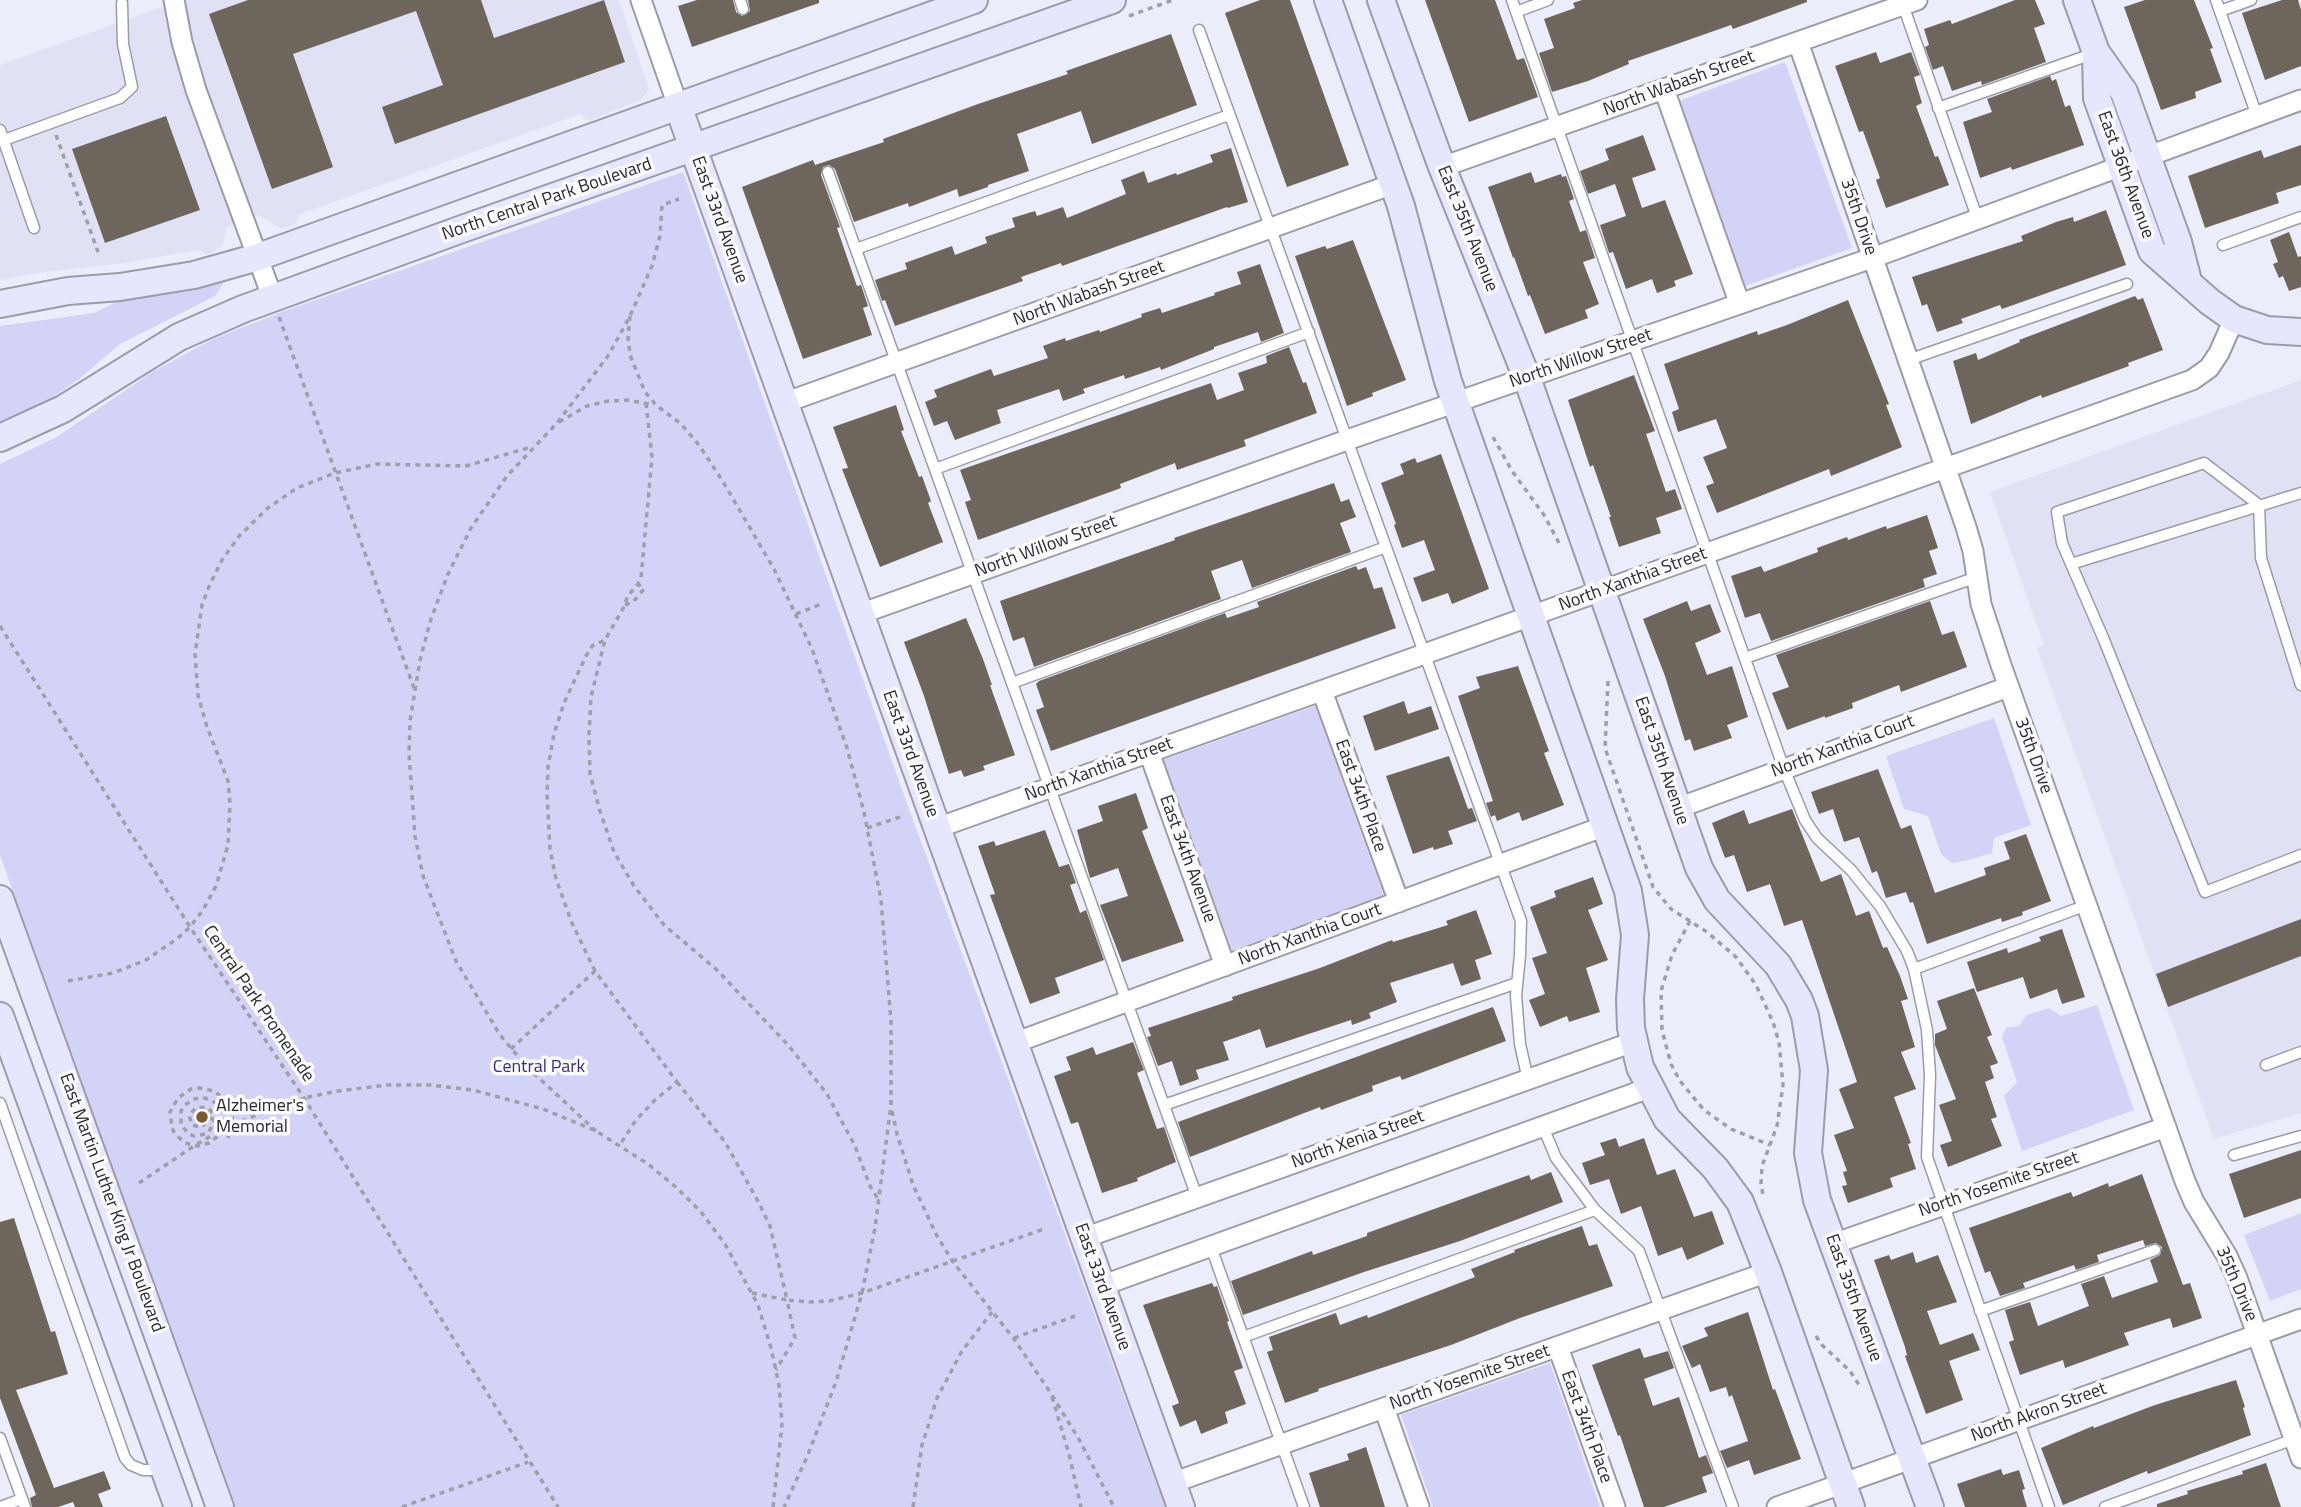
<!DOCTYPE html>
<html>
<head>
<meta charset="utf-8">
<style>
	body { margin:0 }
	canvas { display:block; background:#ecedfa }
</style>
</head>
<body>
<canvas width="2301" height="1507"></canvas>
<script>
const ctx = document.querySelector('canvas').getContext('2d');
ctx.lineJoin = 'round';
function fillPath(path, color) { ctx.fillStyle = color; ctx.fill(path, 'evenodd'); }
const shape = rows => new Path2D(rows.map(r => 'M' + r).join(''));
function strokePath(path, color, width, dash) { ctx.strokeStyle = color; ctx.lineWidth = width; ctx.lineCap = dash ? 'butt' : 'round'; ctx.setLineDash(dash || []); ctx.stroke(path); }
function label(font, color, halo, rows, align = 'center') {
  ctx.font = font + ' "Titillium Web",sans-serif'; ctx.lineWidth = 7; ctx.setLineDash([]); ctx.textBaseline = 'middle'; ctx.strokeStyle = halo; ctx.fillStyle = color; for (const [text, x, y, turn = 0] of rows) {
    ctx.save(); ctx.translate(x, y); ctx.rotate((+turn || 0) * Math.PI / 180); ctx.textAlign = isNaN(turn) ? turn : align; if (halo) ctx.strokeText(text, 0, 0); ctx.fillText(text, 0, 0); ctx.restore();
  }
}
fillPath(shape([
	[181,0,619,0,649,89,642,99,588,121,580,114,300,214,296,224,281,229,259,215,227,227,223,245,208,255,198,250,124,263,37,273,0,280,0,65],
	[2301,380,2301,1113,2214,1139,2037,648,2044,645,1990,492]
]), '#e1e1f5');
fillPath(shape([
	[1785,62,1852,248,1745,286,1679,101],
	[683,172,905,798,1165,1507,232,1507,0,855,0,464,55,438,154,371,211,340,284,311],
	[227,278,215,296,120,344,78,380,50,399,0,423,0,326,94,313,118,301],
	[1315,706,1384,896,1232,950,1163,760],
	[1994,718,2031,825,1994,838,1992,853,1969,860,1952,863,1941,854,1928,816,1904,809,1886,756],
	[2097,1005,2134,1110,2022,1151,2004,1096,2017,1082,2002,1037,2006,1028,2019,1026,2027,1015,2049,1008,2061,1016],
	[2301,1213,2301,1289,2270,1301,2244,1235],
	[1550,1363,1600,1507,1433,1507,1401,1415]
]), '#d2d3f6');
fillPath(shape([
	[248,0,481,0,494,38,604,0,625,62,395,144,382,107,443,85,416,11,293,54,333,167,272,189,209,14],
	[697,0,733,0,736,12,742,16,750,11,748,0,819,0,819,3,692,47,678,6],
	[1260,0,1290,0,1349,165,1287,187,1225,13],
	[1425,0,1495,0,1517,60,1524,58,1538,97,1469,122],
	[1582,0,1807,0,1807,2,1733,29,1731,25,1674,45,1628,61,1629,64,1588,81,1552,92,1539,53,1554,48,1544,19,1575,8,1573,3],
	[2015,0,2035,0,2045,24,2034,28,2046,62,1982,85,1981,81,1952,91,1943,66,1933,70,1925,47,1929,45,1924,29,1950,20,1952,24],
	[2145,0,2194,0,2213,48,2210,49,2222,82,2195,92,2196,98,2161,110,2124,7],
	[2282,0,2298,0,2301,10,2301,66,2265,80,2242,13],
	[1171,34,1197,105,1092,144,1081,111,1017,134,1029,171,988,185,988,187,959,197,957,189,909,207,908,203,854,222,835,169,829,165,823,167,821,175,840,227,837,228,857,286,861,285,868,306,863,308,872,335,803,359,742,187,813,160,815,165,884,142,883,139,978,104,1068,74,1066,71],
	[1876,52,1880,63,1911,52,1920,75,1914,77,1922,103,1916,106,1935,157,1938,156,1949,185,1886,208,1876,180,1880,178,1863,131,1859,132,1835,66],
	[2050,76,2052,81,2056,79,2065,107,2070,105,2084,145,2012,170,2011,167,1980,178,1963,122,1992,112,1987,99],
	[166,116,200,210,105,243,72,149],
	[1643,135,1656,170,1632,178,1642,208,1665,200,1693,274,1674,281,1676,286,1657,293,1652,279,1626,289,1613,252,1609,253,1600,225,1626,216,1615,184,1588,194,1580,171,1609,160,1605,149],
	[2301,145,2301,185,2276,193,2279,203,2205,228,2188,176,2261,150,2264,158],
	[1231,148,1248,202,1228,208,1227,207,1062,266,1061,263,1021,277,1023,281,895,326,885,300,882,301,875,280,907,269,905,263,952,246,955,255,987,243,985,237,1015,227,1012,218,1035,211,1037,216,1063,207,1067,218,1126,194,1121,180,1144,171,1148,183,1176,173,1177,175,1213,162,1210,155],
	[1531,172,1535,183,1561,174,1562,177,1566,176,1574,199,1569,201,1580,232,1586,230,1595,258,1583,262,1599,304,1585,310,1588,318,1545,334,1530,295,1528,296,1514,257,1513,258,1488,187],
	[2106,210,2126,265,2002,309,2000,305,1961,319,1963,323,1937,332,1927,304,1922,306,1912,277,2023,241,2021,236,2056,222,2073,217,2074,222],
	[2289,232,2298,257,2301,256,2301,287,2289,291,2283,276,2279,278,2273,264,2278,262,2270,240],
	[1353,240,1406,380,1372,393,1373,396,1347,406,1295,256,1325,246,1327,249],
	[1260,264,1284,333,1261,342,1258,332,1214,347,1214,349,1161,370,1160,367,1125,379,1124,375,1083,389,1085,393,1063,401,1059,389,997,410,1001,423,955,440,947,421,934,426,925,402,937,397,934,390,991,369,994,376,1048,358,1043,346,1065,338,1066,341,1099,330,1100,332,1142,317,1141,314,1160,308,1162,313,1215,295,1214,293,1241,284,1237,272],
	[2135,296,2138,300,2143,298,2163,350,2128,363,2129,366,2042,398,2041,395,1971,424,1953,361,1976,353,1978,360,2020,342,2019,340],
	[1848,300,1889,404,1886,405,1902,447,1831,476,1829,469,1717,513,1706,486,1714,483,1703,457,1727,448,1716,419,1678,432,1672,412,1679,409,1664,364,1757,331,1758,335,1787,325],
	[1289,347,1303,383,1306,382,1317,413,1244,440,1246,446,1177,470,1175,463,1120,484,1121,488,978,540,965,502,971,500,960,470,1211,383,1217,400,1244,390,1238,373,1267,363,1266,356],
	[1634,375,1655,431,1646,434,1666,492,1675,489,1682,509,1656,518,1661,533,1619,547,1609,517,1611,517,1593,465,1590,467,1568,400],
	[896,405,904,430,901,431,919,477,922,476,931,501,928,503,943,542,880,567,842,469,848,468,833,427],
	[1441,454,1489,589,1452,604,1448,593,1422,602,1413,578,1435,570,1424,540,1402,548,1394,525,1396,524,1381,483,1404,474,1400,464,1415,458,1417,463],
	[1334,483,1341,502,1349,499,1356,517,1340,523,1351,552,1252,588,1242,560,1211,571,1221,599,1034,667,1024,637,1013,641,1000,601,1175,540,1174,538],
	[1927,515,1938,548,1929,551,1937,574,1923,579,1925,587,1771,641,1760,613,1745,618,1731,576,1761,566,1764,572,1818,552,1817,548,1847,537,1848,540,1886,526,1887,529],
	[1356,566,1358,570,1366,567,1374,589,1382,587,1396,628,1051,751,1036,710,1044,707,1036,684,1039,681,1225,613,1227,618,1259,607,1257,602],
	[1687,601,1691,611,1710,604,1721,632,1695,643,1707,675,1732,666,1748,717,1727,725,1732,738,1694,751,1690,739,1685,741,1665,676,1643,619],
	[1930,601,1942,635,1954,631,1967,667,1901,692,1899,685,1852,703,1853,708,1825,718,1825,716,1787,730,1772,693,1789,687,1776,655],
	[966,618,983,659,992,685,990,685,1015,755,983,766,985,770,964,777,961,770,949,774,924,696,904,642],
	[1518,666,1549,751,1544,753,1564,805,1522,821,1519,812,1497,821,1495,815,1491,817,1486,803,1493,801,1458,696,1480,688,1476,677],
	[1404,701,1408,714,1431,706,1439,729,1375,751,1363,716],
	[1449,756,1468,809,1472,808,1477,821,1448,831,1453,844,1434,850,1433,847,1413,854,1386,776],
	[1878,769,1901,829,1911,825,1935,893,1986,875,1984,868,2010,859,2004,842,2026,834,2051,901,2022,912,2023,915,2002,922,2001,918,1927,944,1913,902,1910,903,1906,892,1886,898,1877,871,1872,873,1859,837,1844,842,1833,809,1819,814,1811,792],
	[1136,793,1148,828,1142,831,1184,941,1122,962,1100,905,1128,896,1118,868,1090,878,1077,830,1103,821,1098,806],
	[1792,809,1821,882,1841,874,1856,916,1869,911,1883,948,1887,947,1900,976,1908,999,1901,1001,1915,1047,1901,1052,1916,1089,1894,1097,1911,1143,1908,1144,1916,1169,1890,1178,1893,1187,1848,1203,1842,1186,1847,1185,1843,1172,1847,1171,1834,1135,1854,1128,1839,1089,1857,1082,1802,920,1784,926,1770,884,1747,892,1734,855,1725,858,1712,823,1744,810,1749,824],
	[1045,830,1059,867,1069,864,1076,883,1070,885,1080,913,1086,910,1104,960,1055,978,1060,993,1030,1004,990,895,995,894,978,846,994,841,996,846],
	[1593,877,1603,904,1588,910,1608,960,1586,968,1600,1012,1569,1022,1567,1016,1540,1027,1529,1000,1545,994,1532,958,1547,953,1530,907,1556,897,1554,891],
	[1476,910,1492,954,1475,960,1481,979,1461,986,1453,963,1390,983,1397,1002,1369,1013,1371,1018,1352,1025,1351,1020,1266,1048,1260,1029,1223,1042,1229,1060,1196,1070,1199,1079,1180,1086,1172,1061,1158,1066,1147,1037,1151,1036,1148,1028,1233,1000,1232,997,1320,968,1392,940,1393,942,1448,925,1446,921],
	[2301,919,2301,956,2168,1007,2156,974],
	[2062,929,2085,997,2062,1004,2057,989,2030,999,2023,977,1977,992,1967,962,2007,948,2008,953,2041,941,2039,937],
	[1974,988,1992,1035,1987,1037,1998,1063,1990,1066,1994,1078,1985,1082,1997,1117,1991,1119,2002,1146,1948,1167,1940,1145,1952,1141,1939,1105,1956,1099,1935,1045,1935,1034,1947,1029,1937,1001],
	[1493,1007,1506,1041,1402,1080,1400,1076,1372,1086,1373,1091,1321,1110,1320,1107,1190,1157,1178,1122],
	[1133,1042,1144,1070,1137,1073,1157,1129,1164,1127,1176,1162,1137,1178,1138,1181,1102,1193,1078,1122,1071,1124,1054,1076,1071,1070,1066,1057,1093,1047,1096,1055],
	[1616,1138,1619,1147,1644,1138,1657,1175,1675,1169,1694,1217,1712,1211,1724,1244,1687,1260,1682,1247,1658,1256,1641,1206,1621,1214,1609,1179,1590,1185,1582,1163,1605,1155,1600,1143],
	[2301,1150,2301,1198,2244,1218,2229,1174],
	[1551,1172,1563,1202,1460,1241,1364,1272,1243,1315,1231,1281,1312,1251,1313,1255,1367,1236,1367,1233,1529,1175,1531,1180],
	[2142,1174,2183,1285,2190,1283,2202,1318,2173,1328,2170,1318,2124,1333,2129,1345,2065,1368,2063,1360,2020,1375,2009,1342,2014,1340,2005,1310,2030,1302,2038,1326,2089,1306,2081,1284,2104,1276,2112,1298,2158,1282,2150,1260,2160,1255,2162,1247,2156,1243,2145,1246,2143,1240,2097,1255,2099,1262,2076,1270,2074,1265,2023,1283,2025,1288,2000,1296,1990,1271,1985,1273,1969,1228,2071,1192,2073,1197,2108,1183,2109,1187],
	[14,1218,51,1332,55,1331,68,1374,16,1390,54,1488,104,1471,111,1489,98,1494,103,1507,75,1507,73,1502,58,1507,32,1507,30,1498,36,1495,0,1398,0,1222],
	[1582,1226,1589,1246,1597,1244,1613,1286,1520,1318,1451,1345,1318,1389,1319,1391,1285,1403,1267,1352,1273,1350,1269,1337,1336,1313,1340,1325,1367,1315,1368,1318,1475,1277,1471,1269,1515,1252,1514,1250],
	[1913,1252,1916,1263,1938,1255,1957,1302,1927,1311,1940,1345,1973,1333,1980,1350,1949,1361,1963,1400,1926,1414,1905,1356,1907,1355,1905,1347,1874,1260,1889,1255,1891,1260],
	[1212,1283,1214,1287,1217,1286,1229,1321,1227,1322,1243,1368,1234,1371,1246,1404,1225,1412,1228,1423,1201,1434,1196,1420,1180,1427,1172,1406,1179,1403,1143,1305],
	[1748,1312,1773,1390,1775,1389,1801,1459,1754,1475,1749,1460,1727,1468,1720,1451,1748,1441,1732,1395,1729,1397,1726,1387,1710,1392,1700,1364,1692,1368,1682,1346,1708,1336,1704,1328],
	[1640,1348,1644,1358,1668,1351,1674,1368,1644,1379,1653,1406,1679,1397,1699,1458,1706,1455,1713,1473,1702,1477,1707,1492,1664,1507,1644,1507,1620,1435,1618,1436,1592,1365],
	[2236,1380,2245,1407,2243,1408,2251,1435,2148,1474,2147,1471,2063,1505,2041,1448,2093,1426,2094,1428,2155,1405],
	[1366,1447,1385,1507,1320,1507,1309,1473,1349,1460,1347,1454],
	[2266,1463,2281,1507,2157,1507,2157,1504,2188,1494,2187,1491,2243,1474,2242,1471],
	[2001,1469,2003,1475,2019,1470,2025,1489,2022,1490,2027,1507,1965,1507,1957,1484]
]), '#6e665d');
const lane = shape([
	[740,0,743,9],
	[1512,0,1784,769,1805,820,1817,838,1851,870,1880,906,1907,951,1914,969,1927,1030,1930,1075,1927,1157,2049,1507],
	[2216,0,2257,116],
	[1903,5,1978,220],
	[2220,11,2251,0],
	[1516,12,1548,0],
	[1199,30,1521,921,1520,955,1516,996,1520,1044,1528,1080],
	[1938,108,2095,53],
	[0,130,34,228],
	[4,140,120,98,132,87,123,44,122,3],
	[828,172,1197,1197],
	[2223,245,2301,217],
	[856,249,1229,115],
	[1908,360,2127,284],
	[935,469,1309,332],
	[2259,505,2204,463,2057,512,2062,543,2104,640,2205,892,2301,855],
	[2259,505,2261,558,2301,685],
	[2071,564,2301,493],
	[1745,658,1977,577],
	[1012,683,1386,547],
	[1914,969,2087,905],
	[2266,1065,2301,1052],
	[0,1103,125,1458,131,1465,143,1470,161,1470],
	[1164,1105,1517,983],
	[1543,1127,1556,1158,1595,1210,1639,1251,1733,1507],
	[2234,1155,2301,1136],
	[1211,1247,1304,1507],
	[1980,1311,2155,1250],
	[1243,1337,1595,1210],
	[0,1438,25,1507],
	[0,1507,22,1499],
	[2105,1507,2297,1438]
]);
const street = shape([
	[174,0,182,42,196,90,273,299],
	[641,0,678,106],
	[1798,42,1966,527,1973,551,1981,604,2001,665,2185,1181,2194,1202,2227,1256,2237,1278,2301,1458],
	[1664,89,1739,302],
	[1442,167,1917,0],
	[784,403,1393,184],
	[860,614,1347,440,1872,258,2301,100],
	[1322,691,1399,902],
	[1149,752,1225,966],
	[1678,808,2008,687],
	[937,828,2192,380,2209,368,2219,353,2234,319],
	[1014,1043,1605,826],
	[1084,1238,1633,1042],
	[1833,1244,2166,1127],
	[1101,1286,1649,1088],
	[1558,1347,1615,1507],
	[1384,1408,1419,1507],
	[1172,1483,1768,1272],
	[1777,1507,2301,1319]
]);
const secondary = shape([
	[1328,0,1401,206,1448,381,1628,891,1635,935,1630,999,1631,1028,1640,1067,1667,1119,1715,1168,1740,1202,1768,1272,1851,1507],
	[1381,0,1442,167,1527,378,1699,868,1717,900,1778,965,1799,1000,1805,1016,1814,1070,1808,1153,1817,1200,1930,1507],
	[2077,0,2096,52,2124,92,2178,242,2188,281],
	[2096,52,2097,98,2152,251,2210,302,2234,319,2267,330,2301,332],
	[678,106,1181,1507],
	[0,304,68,291,120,287,194,275,258,257,974,0],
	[0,438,63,409,179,337,243,309,462,229,1112,0],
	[0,899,220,1507],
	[0,1016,178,1507]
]);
strokePath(lane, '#9c9ca8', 13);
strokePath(street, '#9c9ca8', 23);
strokePath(secondary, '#9c9ca8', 30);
strokePath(shape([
	[1129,16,1173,0],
	[56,135,98,252],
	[630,316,628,337,630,355,645,392,656,405,681,424,699,445,722,480,774,569,812,649,847,748,864,812,881,900,891,1021,891,1105,875,1228,862,1293,836,1382,807,1457,784,1507],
	[279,317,414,688],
	[646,403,652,457,641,578,638,584,627,597,625,605,605,640,591,697,589,735,590,774,600,811,614,852,634,886,664,925,717,970,789,1046,827,1094,855,1146,870,1186,878,1199],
	[559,422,587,406,608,401,627,400,654,405],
	[1493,437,1512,471,1544,515,1559,543],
	[625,605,633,602,644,589,638,584],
	[796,614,824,603],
	[0,626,190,927,304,1098,558,1507],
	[1608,681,1605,748,1653,887,1671,909,1707,932,1736,957,1756,985,1773,1022,1779,1042,1783,1085,1777,1126,1762,1166,1761,1184,1763,1195],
	[867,828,900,817],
	[1690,921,1672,955,1661,991,1662,1030,1671,1064,1680,1081,1704,1110,1731,1129,1770,1145],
	[595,971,572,923,556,879,550,849,547,794,548,767,554,734,564,703,586,656,592,646,605,640],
	[68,981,113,973,146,960,178,938,190,927,203,910,216,886,228,845,230,803,228,781,207,727,198,695,195,654,202,605,210,584,222,560,240,535,268,508,297,488,335,473,377,464,466,466,531,447],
	[511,1049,595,971,677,1082,655,1100,636,1120,619,1146],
	[677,1082,725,1142,759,1203,770,1226,787,1300,809,1302,829,1301,862,1293,1044,1229],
	[892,1111,897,1134,913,1185,937,1236,953,1262,1014,1339,1050,1392,1080,1441,1114,1507],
	[213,1118,205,1120,204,1125,200,1127,192,1125,189,1115,196,1108,206,1107,210,1110,213,1115,214,1121,209,1132,205,1134,194,1136,189,1134,181,1125,181,1111,184,1106,193,1099,205,1098,216,1103,222,1115,223,1122,218,1136,209,1143,197,1146,185,1143,175,1134,172,1128,170,1112,178,1098,191,1089,199,1088,214,1091,226,1100,230,1106,233,1123,228,1138],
	[596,1131,527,1067,500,1035,456,961,423,876,415,836,409,754,410,721,420,660,431,619,448,574,471,528,507,476,557,423,608,356,630,316,652,266,660,236,662,205,679,199],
	[139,1183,194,1146,223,1129,254,1116,304,1098,338,1091,387,1085,430,1085,473,1090,543,1109,596,1131,648,1164,677,1188,701,1212,725,1244,758,1305,771,1348,779,1385,782,1424,773,1507],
	[752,1293,787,1300,795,1338,776,1370],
	[1816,1336,1822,1345,1850,1371,1861,1388],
	[1014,1338,1075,1316],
	[1052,1397,1069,1454,1081,1507],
	[402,1507,528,1462],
	[913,1507,922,1445,937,1398,962,1351,992,1312]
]), '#9e9fa9', 3.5, [5, 5]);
strokePath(lane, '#fff', 10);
strokePath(street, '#fff', 19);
strokePath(secondary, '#e6e6fe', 26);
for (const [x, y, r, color] of [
	[202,1117,7,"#7b5a30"]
]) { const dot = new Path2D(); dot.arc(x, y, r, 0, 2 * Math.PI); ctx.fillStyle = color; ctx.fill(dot); strokePath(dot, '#fbfbfe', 2.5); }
label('18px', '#292a2e', '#fbfbfe', [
	["North Wabash Street",1679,84,-20],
	["East 36th Avenue",2125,175,70],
	["North Central Park Boulevard",547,200,-19],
	["35th Drive",1858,217,71],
	["East 33rd Avenue",719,220,70],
	["East 35th Avenue",1467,229,68],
	["North Wabash Street",1089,294,-20],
	["North Willow Street",1581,359,-19],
	["North Willow Street",1046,547,-20],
	["North Xanthia Street",1633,580,-20],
	["North Xanthia Court",1843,747,-20],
	["East 33rd Avenue",910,754,70],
	["35th Drive",2033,756,70],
	["East 35th Avenue",1661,761,71],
	["North Xanthia Street",1099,770,-20],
	["East 34th Place",1360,796,70],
	["East 34th Avenue",1187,859,70],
	["North Xanthia Court",1310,935,-20],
	["Central Park Promenade",258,1004,56],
	["North Xenia Street",1358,1140,-20],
	["North Yosemite Street",1999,1185,-19],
	["East Martin Luther King Jr Boulevard",111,1203,70],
	["35th Drive",2236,1284,67],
	["East 33rd Avenue",1102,1287,70],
	["East 35th Avenue",1853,1298,70],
	["North Yosemite Street",1470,1378,-19],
	["North Akron Street",2039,1413,-20],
	["East 34th Place",1586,1427,70]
]);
label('18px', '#392e7c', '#fbfbfe', [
	["Central Park",539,1068]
]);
label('18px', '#292a2e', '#fbfbfe', [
	["Alzheimer's",216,1107],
	["Memorial",216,1128]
], 'left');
</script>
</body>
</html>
